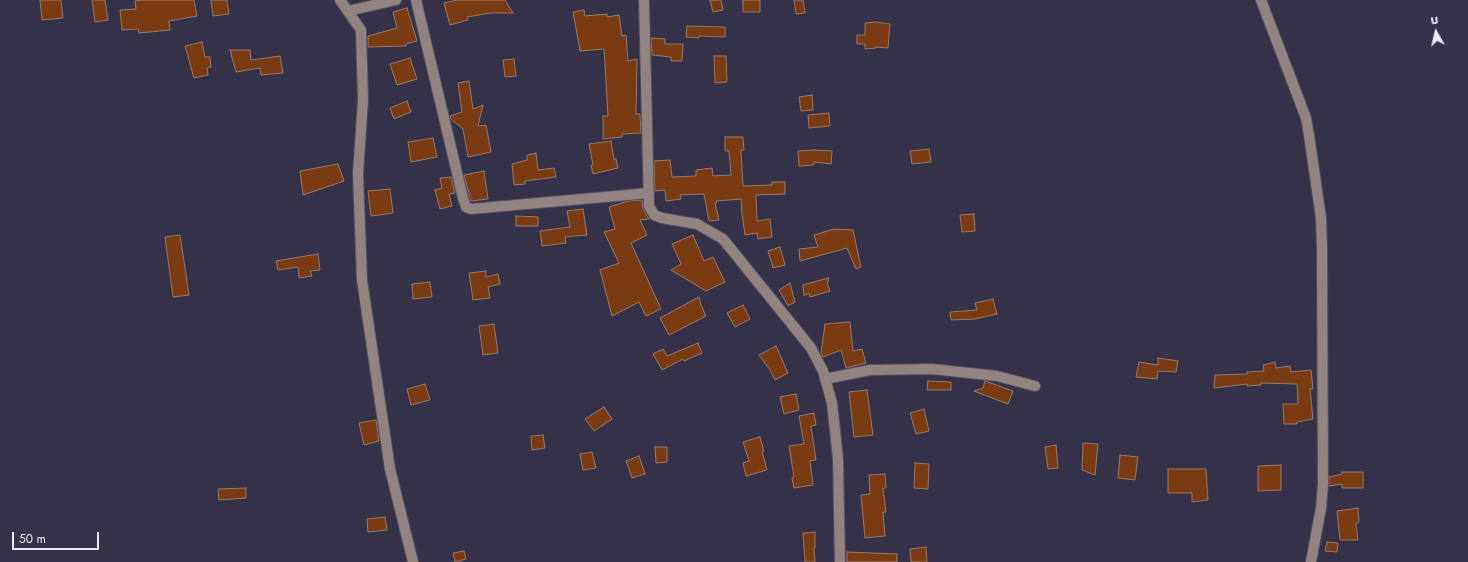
<!DOCTYPE html>
<html>
<head>
<meta charset="utf-8">
<style>
	body { margin:0 }
	#map { position:relative; width:1468px; height:562px; overflow:hidden; background:#36324a; font-family:Jost,sans-serif }
	canvas { display:block }
	.north { position:absolute; left:1416px; top:12px; width:40px; height:40px; -webkit-text-stroke:3px #36324a; paint-order:stroke; rotate:352deg; font-size:11px; font-weight:700; line-height:16px; text-align:center; color:#ebeaf9 }
	.north::after { content:''; display:block; margin:auto; width:14px; height:18px; background:#ebeaf9; clip-path:polygon(50% 0,100% 100%,50% 72%,0 100%) }
	.scale { position:absolute; left:12px; top:532px; width:87px; height:18px; box-sizing:border-box; border:2px solid #ebeaf9; border-top:0; padding-left:5px; font-size:12px; line-height:14px; white-space:nowrap; color:#ebeaf9; -webkit-text-stroke:3px #36324a; paint-order:stroke }
</style>
</head>
<body>
<div id="map">
<canvas width="1468" height="562"></canvas>
<div class="north">U</div>
<div class="scale">50 m</div>
</div>
<script>
const ctx = document.querySelector('canvas').getContext('2d');
ctx.lineJoin = 'round';
function fillPath(path, color) { ctx.fillStyle = color; ctx.fill(path, 'evenodd'); }
const shape = rows => new Path2D(rows.map(r => 'M' + r).join(''));
function strokePath(path, color, width, dash) { ctx.strokeStyle = color; ctx.lineWidth = width; ctx.lineCap = dash ? 'butt' : 'round'; ctx.setLineDash(dash || []); ctx.stroke(path); }
const building = shape([
	[40,0,61,0,63,18,42,20,40,0],
	[92,0,105,0,108,20,95,22,92,0],
	[142,0,194,0,197,16,169,21,170,30,139,33,138,29,122,30,120,10,136,9,135,1,142,0],
	[211,0,227,0,229,14,213,16,211,0],
	[457,0,505,0,513,13,491,13,467,17,468,20,450,25,444,3,457,0],
	[710,0,721,0,723,10,713,12,710,0],
	[743,0,760,0,760,12,743,12,743,0],
	[794,0,803,0,805,13,796,14,794,0],
	[407,8,417,41,406,44,406,46,368,47,368,36,397,28,393,12,407,8],
	[584,10,585,16,607,14,607,17,619,15,622,36,626,35,628,61,637,59,636,114,640,114,641,133,622,134,622,137,603,139,603,116,608,116,604,49,580,51,573,12,584,10],
	[876,22,890,24,888,48,876,47,876,48,865,49,865,44,857,44,857,35,865,35,865,23,876,22],
	[687,26,725,27,725,37,699,36,699,38,686,37,687,26],
	[651,38,665,39,665,44,683,44,682,61,671,61,671,57,652,55,651,38],
	[202,42,205,57,210,57,211,67,207,68,208,75,194,78,185,46,202,42],
	[230,50,250,50,251,60,280,56,283,73,261,75,260,68,236,72,230,50],
	[714,56,726,56,727,82,715,83,714,56],
	[410,58,417,79,397,85,390,64,410,58],
	[514,59,516,76,505,77,503,60,514,59],
	[469,81,473,109,483,105,478,126,486,125,491,152,468,157,463,129,451,119,450,116,462,112,458,83,469,81],
	[812,95,813,110,801,111,799,97,812,95],
	[407,101,411,112,394,119,390,108,407,101],
	[829,113,830,126,809,128,808,115,829,113],
	[725,137,743,137,744,150,741,150,743,186,772,185,772,182,785,182,785,194,756,195,757,221,770,219,772,237,758,239,757,233,745,235,742,214,741,199,716,201,717,203,715,203,719,220,709,221,704,194,680,195,681,199,666,201,665,190,655,191,654,161,670,160,672,177,696,176,696,170,712,168,713,176,731,175,729,151,725,151,725,137],
	[433,138,437,157,411,162,408,142,433,138],
	[611,141,614,160,616,159,618,168,593,174,591,165,593,165,589,144,611,141],
	[929,149,931,162,912,164,910,151,929,149],
	[814,150,832,151,831,164,814,162,814,165,799,166,798,151,814,150],
	[536,153,538,170,554,168,556,177,525,181,525,184,514,185,512,164,527,160,527,155,536,153],
	[338,164,344,181,303,195,300,171,338,164],
	[484,171,488,199,471,201,464,175,484,171],
	[451,177,455,193,449,194,452,206,440,209,435,190,442,188,440,178,451,177],
	[390,189,393,213,371,216,368,191,390,189],
	[642,200,643,209,649,219,640,220,647,235,631,243,661,309,646,316,639,302,612,316,600,270,619,263,604,232,615,229,609,207,628,201,642,200],
	[583,209,587,235,565,237,566,243,542,246,540,231,570,227,567,211,583,209],
	[974,214,975,231,962,232,960,215,974,214],
	[516,216,538,217,538,226,516,226,516,216],
	[834,229,853,230,861,267,856,269,847,248,800,261,799,249,818,247,814,235,834,229],
	[180,235,189,295,173,297,165,237,180,235],
	[693,235,704,261,713,257,725,282,706,291,671,270,681,264,672,244,693,235],
	[780,247,785,265,773,268,768,251,780,247],
	[318,254,320,270,310,271,312,276,299,278,298,267,278,270,276,261,318,254],
	[486,271,486,277,498,274,500,284,488,287,490,298,473,300,469,273,486,271],
	[828,278,829,281,827,282,830,291,810,297,809,293,804,296,803,285,828,278],
	[430,282,432,297,413,299,412,284,430,282],
	[790,283,795,302,788,306,779,290,790,283],
	[699,297,701,305,706,316,669,335,660,318,699,297],
	[993,299,997,314,975,319,951,320,950,312,977,310,975,303,993,299],
	[743,305,750,319,735,327,727,313,743,305],
	[850,322,853,351,862,349,866,363,846,368,841,350,823,357,821,353,825,324,850,322],
	[494,324,498,353,483,355,479,326,494,324],
	[698,343,702,353,684,361,683,359,662,370,653,354,663,349,667,356,698,343],
	[776,346,788,373,775,380,770,370,759,355,776,346],
	[1158,358,1178,361,1176,372,1158,371,1157,379,1136,377,1139,362,1158,365,1158,358],
	[1275,362,1276,368,1290,366,1291,372,1311,370,1313,389,1310,389,1313,419,1297,422,1297,424,1284,424,1283,404,1298,404,1297,384,1261,383,1261,385,1247,386,1247,384,1214,388,1215,375,1247,374,1247,372,1264,371,1263,365,1275,362],
	[928,381,951,382,951,390,927,390,928,381],
	[985,381,1013,391,1008,404,974,391,983,388,985,381],
	[425,384,430,400,411,405,407,389,425,384],
	[867,390,873,435,854,437,849,392,867,390],
	[796,394,799,410,784,414,780,397,796,394],
	[604,407,612,419,594,431,585,419,604,407],
	[924,409,929,431,916,434,910,413,924,409],
	[814,413,816,425,811,426,816,460,810,461,813,485,794,488,792,478,794,477,789,446,804,444,799,416,814,413],
	[376,420,379,441,364,445,359,423,376,420],
	[543,435,545,448,532,450,531,436,543,435],
	[760,437,764,451,762,451,767,470,746,476,743,463,749,461,743,442,760,437],
	[1083,443,1098,444,1095,475,1082,470,1083,443],
	[1056,445,1058,468,1048,469,1045,447,1056,445],
	[655,447,667,447,667,462,656,463,655,447],
	[592,452,596,468,583,470,580,454,592,452],
	[1120,455,1138,457,1135,480,1118,478,1120,455],
	[639,456,645,474,632,478,626,461,639,456],
	[915,463,929,464,928,489,914,488,915,463],
	[1281,465,1281,490,1258,491,1258,466,1281,465],
	[1168,469,1206,469,1208,500,1192,502,1192,493,1168,493,1168,469],
	[1342,472,1363,472,1363,488,1342,488,1342,484,1329,486,1329,477,1342,474,1342,472],
	[885,474,886,488,883,488,886,512,883,512,885,536,865,538,861,495,870,494,869,475,885,474],
	[246,488,246,498,219,500,218,489,246,488],
	[1358,508,1359,522,1356,523,1358,540,1340,540,1337,511,1358,508],
	[385,517,387,530,368,532,367,519,385,517],
	[815,532,815,548,814,548,815,562,805,562,803,533,815,532],
	[1327,542,1338,543,1337,552,1325,551,1327,542],
	[926,547,927,562,911,562,910,549,926,547],
	[464,551,466,559,455,562,453,553,464,551],
	[847,552,897,554,897,562,847,562,847,552]
]);
fillPath(building, '#7c3c13');
strokePath(building, '#967a6a', 1);
const minor = shape([
	[340,0,361,30,363,100,358,174,362,280,390,469,413,562],
	[416,0,463,198,466,207,471,209,649,193],
	[644,0,649,206,654,215,662,218,697,224,723,239,811,348,823,371,832,403,838,459,840,562],
	[1261,0,1306,118,1309,135,1321,218,1322,247,1323,484,1321,508,1311,562],
	[348,11,396,0],
	[825,379,870,370,932,369,997,376,1035,386]
]);
strokePath(minor, '#534f66', 12);
strokePath(minor, '#928380', 10);
</script>
</body>
</html>
